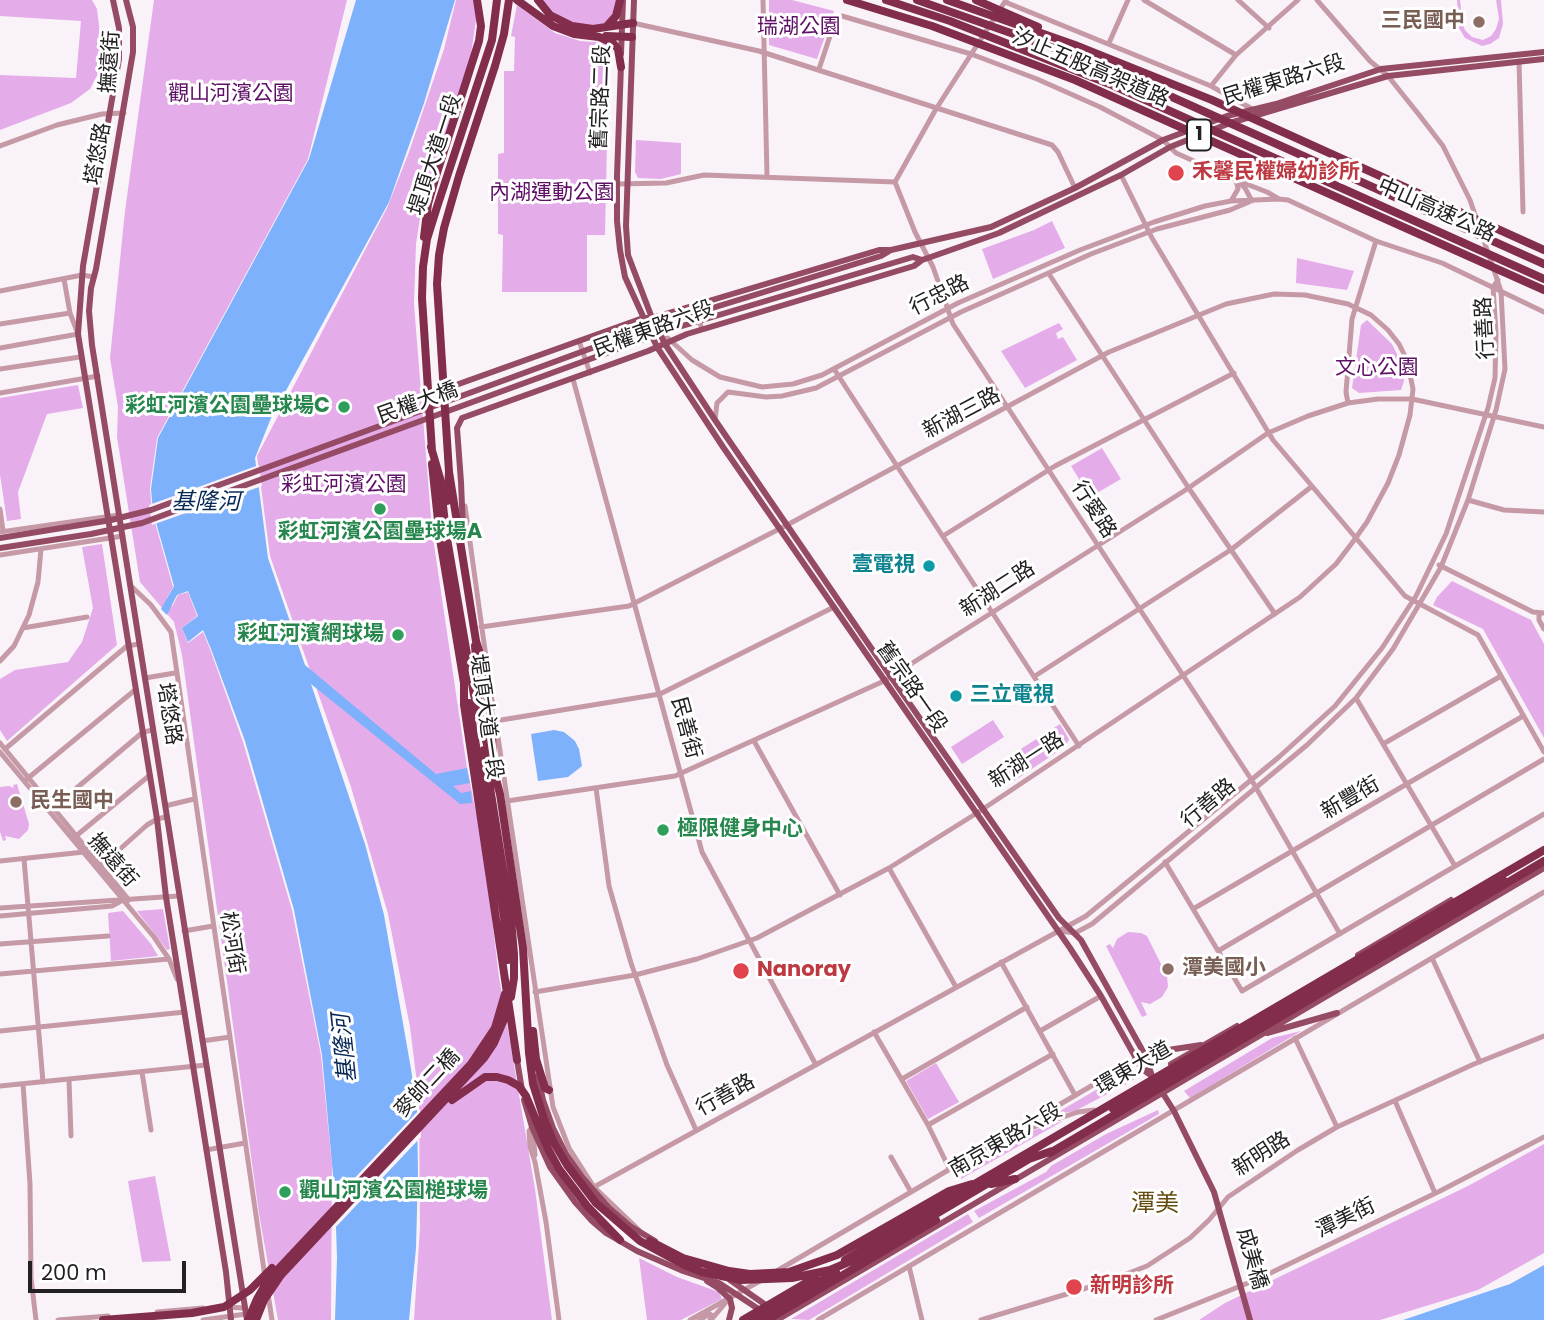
<!DOCTYPE html>
<html>
<head>
<meta charset="utf-8">
<style>
	body { margin:0 }
	#map { position:relative; width:1544px; height:1320px; overflow:hidden; background:#f9f3f9; font-family:Poppins,sans-serif }
	canvas { display:block }
	.scale { position:absolute; left:28px; top:1261px; width:158px; height:32px; box-sizing:border-box; border:4px solid #222022; border-top:0; padding-left:9px; font-size:21px; line-height:24px; white-space:nowrap; color:#222022; -webkit-text-stroke:5px #fff; paint-order:stroke }
</style>
</head>
<body>
<div id="map">
<canvas width="1544" height="1320"></canvas>
<div class="scale">200 m</div>
</div>
<script>
const ctx = document.querySelector('canvas').getContext('2d');
ctx.lineJoin = 'round';
function fillPath(path, color) { ctx.fillStyle = color; ctx.fill(path, 'evenodd'); }
const shape = rows => new Path2D(rows.map(r => 'M' + r).join(''));
function strokePath(path, color, width, dash) { ctx.strokeStyle = color; ctx.lineWidth = width; ctx.lineCap = dash ? 'butt' : 'round'; ctx.setLineDash(dash || []); ctx.stroke(path); }
function label(font, color, halo, rows, align = 'center') {
  ctx.font = font + ' Poppins,"Noto Sans TC",sans-serif'; ctx.lineWidth = 6; ctx.setLineDash([]); ctx.textBaseline = 'middle'; ctx.strokeStyle = halo; ctx.fillStyle = color; for (const [text, x, y, turn = 0] of rows) {
    ctx.save(); ctx.translate(x, y); ctx.rotate((+turn || 0) * Math.PI / 180); ctx.textAlign = isNaN(turn) ? turn : align; if (halo) ctx.strokeText(text, 0, 0); ctx.fillText(text, 0, 0); ctx.restore();
  }
}
fillPath(shape([
	[0,0,92,0,97,9,101,42,99,72,90,89,71,103,0,130,0,75,76,78,81,21,0,16],
	[154,0,347,0,308,159,157,438,150,488,152,512,173,587,167,598,172,607,178,595,188,592,197,616,182,628,188,643,203,632,210,649,243,742,292,910,321,1055,332,1165,331,1320,278,1320,259,1214,182,655,174,622,140,582,117,437,118,407,110,358,125,211],
	[456,0,479,0,469,68,421,212,416,244,414,304,432,531,467,768,484,851,499,977,535,1189,552,1320,414,1320,420,1227,419,1099,410,1027,388,914,351,787,270,556,257,456,387,208,409,152,444,49],
	[542,0,618,0,618,4,605,28,575,25,551,14],
	[769,0,792,0,834,11,817,59,769,45],
	[1457,0,1460,0,1463,25,1465,30,1472,37,1483,40,1491,36,1496,29,1499,19,1496,0,1501,0,1503,24,1499,38,1490,44,1482,46,1465,38,1459,28],
	[517,5,555,33,580,41,607,43,613,51,609,51,605,235,587,235,587,292,502,292,503,235,498,234,498,154,504,153,504,71,514,71,515,37,511,36],
	[636,140,681,143,681,174,661,179,638,178,635,172],
	[1052,221,1065,248,993,279,982,249,1034,230],
	[1297,258,1354,271,1347,290,1296,283],
	[1367,320,1392,344,1400,360,1404,381,1401,390,1359,393,1352,388,1361,325],
	[1059,323,1063,329,1056,333,1058,339,1063,337,1077,360,1025,388,1001,351],
	[78,385,83,408,47,414,18,492,21,519,7,521,0,475,0,398],
	[1102,448,1121,479,1090,497,1071,466],
	[102,544,117,645,7,741,0,730,0,679,15,670,68,662,82,642,93,608,82,547],
	[1452,581,1531,620,1544,644,1544,738,1483,629,1433,605,1437,597],
	[993,720,1004,737,962,764,951,747],
	[1060,724,1069,739,1066,746,1014,781,1006,770,1021,760,1016,752],
	[17,784,29,824,28,830,19,839,5,836,6,840,3,841,0,832,0,787,9,786,14,788,13,785],
	[163,909,170,949,167,950,137,911],
	[123,911,151,944,158,956,111,961,108,913],
	[1128,932,1141,933,1147,936,1167,976,1168,987,1162,997,1150,1004,1141,1002,1147,1015,1142,1017,1106,946,1110,944,1113,948,1117,939],
	[1301,1031,1190,1098,1184,1091,1272,1038],
	[936,1063,959,1102,928,1119,906,1081],
	[1130,1070,1134,1079,1132,1081,1075,1111,1053,1115],
	[1158,1110,1159,1114,979,1218,974,1211,1046,1172,1051,1166,1106,1134],
	[1063,1121,961,1179,956,1171,1021,1134],
	[1544,1144,1544,1253,1478,1290,1380,1320,1199,1320,1225,1303,1468,1186],
	[155,1176,171,1261,142,1262,128,1181],
	[968,1214,973,1222,809,1320,791,1319],
	[639,1258,677,1277,719,1292,722,1299,681,1320,647,1320]
]), '#e5acea');
fillPath(shape([
	[356,0,455,0,424,103,389,202,271,418,255,458,268,558,305,665,436,774,467,768,470,783,453,786,461,793,471,791,472,803,460,804,311,684,365,844,384,915,411,1069,417,1110,418,1172,416,1248,409,1320,335,1320,337,1258,335,1197,322,1055,294,910,245,741,211,649,203,630,188,642,182,628,198,616,188,591,177,595,167,615,161,609,174,586,153,512,151,489,158,438,309,159],
	[554,730,564,732,575,741,579,749,582,766,568,777,538,781,531,734],
	[1544,1265,1544,1320,1403,1320,1510,1284]
]), '#7eb1fb');
fillPath(shape([
	[259,465,262,486,152,525,149,505],
	[420,1109,421,1137,333,1230,332,1202]
]), '#f9f3f9');
strokePath(shape([
	[763,0,767,176],
	[1144,0,1236,55],
	[1238,0,1269,28],
	[1005,2,1211,86,1254,110],
	[633,23,759,51,1052,145,1058,152,1075,188],
	[1109,43,1128,0],
	[1519,61,1523,212],
	[819,69,834,24,837,18,842,16,971,54,1037,79,1100,107,1163,140,1176,153,1236,180,1245,188,1252,201],
	[1211,86,1236,55,1298,0],
	[0,146,57,125,102,114,124,113],
	[1121,175,1152,238,1273,440,1405,596,1478,635,1544,752],
	[895,182,915,232,933,267,953,324,1251,779,1340,934],
	[895,182,936,109,1006,0],
	[617,184,666,183,704,175,895,182],
	[1231,201,1238,189,1236,180,1267,192,1279,199],
	[1049,274,1188,487,1275,614],
	[0,291,82,275,94,277],
	[694,305,702,329],
	[0,324,70,313],
	[660,331,692,360,720,377,762,387,793,384,822,375,958,303,1080,250,1154,222,1205,206,1231,201,1279,199,1288,200,1376,241,1442,263,1544,312],
	[579,341,590,373],
	[0,348,78,334,70,313,64,279],
	[0,369,80,357],
	[834,369,1079,746],
	[573,379,702,852,816,1065],
	[0,393,98,376],
	[1348,403,1346,392,1352,319,1376,241],
	[715,420,717,403,728,392,766,397,782,396,816,388,961,312,1091,254,1157,229,1230,210,1249,202],
	[1468,500,1504,510,1544,512],
	[465,506,493,708],
	[0,509,3,531],
	[0,532,119,515],
	[943,536,1055,466,1234,373],
	[0,555,123,536],
	[1439,565,1533,612,1544,613],
	[130,585,151,605,171,632,265,1277],
	[1539,613,1539,620,1544,629],
	[481,627,629,606,787,525,1109,352,1226,304,1274,294,1305,295,1348,304,1371,315,1388,330,1399,344,1407,360,1413,389,1410,415,1399,455,1388,483,1367,522,1352,543,1336,564,1300,597,977,813,889,868,757,938,697,959,635,975,535,992],
	[23,628,87,617],
	[0,661,14,646,29,615,38,582,41,549],
	[1035,676,1232,549,1311,487],
	[145,678,175,673],
	[1356,698,1455,866],
	[495,717,553,1107,569,1148,594,1187,639,1230],
	[495,721,660,694,834,607],
	[754,741,840,895],
	[0,743,129,900],
	[1383,744,1501,676],
	[5,749,127,646,139,644],
	[0,752,154,937,169,959,177,979],
	[27,779,135,690],
	[596,788,609,886,631,963,667,1065,696,1130],
	[507,801,675,776,884,681,1184,491,1268,433,1308,416,1348,403,1378,399,1412,399,1544,427],
	[165,806,194,799],
	[53,808,143,732,153,730],
	[76,839,76,836,150,775],
	[24,859,43,1082],
	[0,861,84,852],
	[1165,862,1242,991,1544,814],
	[101,866,147,825,157,819,166,817],
	[889,868,956,987],
	[0,908,178,896],
	[1193,909,1523,716],
	[0,916,112,906,121,901],
	[184,931,213,926],
	[1059,931,1075,933,1092,924,1307,745,1356,698,1393,649,1441,567,1468,500,1496,410,1505,369,1501,291,1470,200,1443,146,1420,116,1388,76,1370,61,1317,0],
	[0,944,108,936],
	[1218,951,1544,759],
	[1432,958,1480,1062],
	[1001,962,1075,1095],
	[0,974,169,959],
	[0,1031,185,1012],
	[1040,1031,1101,996],
	[874,1032,928,1125,949,1168],
	[1295,1038,1337,1127],
	[202,1041,230,1037],
	[142,1072,151,1130],
	[902,1079,1027,1007],
	[69,1080,71,1136],
	[23,1084,30,1184,31,1278,36,1320],
	[0,1086,206,1065],
	[1395,1101,1435,1193],
	[928,1125,1053,1054],
	[532,1127,529,1131,530,1147,535,1162,546,1222,559,1320],
	[1013,1132,1022,1131,1078,1112,1094,1110],
	[533,1133,535,1155],
	[206,1150,245,1143],
	[891,1157,911,1192],
	[594,1187,1086,916,1279,757,1335,706,1382,648,1416,596,1446,534,1488,408,1495,378,1496,333,1493,287,1498,280],
	[909,1266,922,1320],
	[775,1272,1137,1059],
	[268,1294,272,1320],
	[226,1307,244,1308],
	[157,1312,203,1308],
	[58,1320,108,1316],
	[203,1320,246,1314],
	[690,1320,760,1281],
	[699,1320,710,1314,713,1316,710,1320],
	[711,1320,727,1301],
	[818,1320,1544,892],
	[981,1320,1103,1283,1147,1266,1190,1238,1209,1220,1228,1197,1298,1150,1337,1127,1474,1064,1544,1036],
	[1156,1320,1258,1279,1440,1191,1544,1137]
]), '#c599a5', 5);
strokePath(shape([
	[113,0,119,28,119,59,83,266,78,334,157,819,166,897,226,1272,231,1320],
	[126,0,133,27,133,52,96,269,91,288,89,311,92,345,247,1320],
	[634,0,626,226,628,255,652,318,665,344,715,420,891,677,1059,918,1081,940,1145,1055,1152,1076],
	[621,54,623,0],
	[621,65,617,176,617,221,620,250,625,277,657,347,723,447,1070,948,1101,996,1142,1069,1152,1076,1174,1111,1214,1192,1250,1320],
	[428,395,643,318,652,318,879,250,889,250],
	[0,538,111,520,151,510,641,330,881,256,891,250,991,227,1075,188,1163,140,1227,116,1276,104,1381,69,1544,52],
	[461,541,463,530,461,482,457,428,462,418,648,351,687,334,914,266,922,260],
	[0,548,91,534,142,523,672,329,913,257,922,260,928,258,999,233,1121,175,1170,147,1230,123,1388,76,1544,59],
	[1358,955,1451,900],
	[1267,1033,1337,1013],
	[1145,1055,1155,1052,1201,1045],
	[517,1060,522,1090],
	[1171,1064,1237,1026],
	[538,1076,543,1100,553,1128,566,1154,582,1177,609,1208,630,1226,655,1241],
	[524,1100,532,1127,550,1167,575,1202,592,1221,606,1233,637,1251,683,1271,719,1283,763,1312],
	[730,1280,770,1308],
	[707,1281,718,1288,730,1299,732,1308,729,1320],
	[777,1320,1544,868]
]), '#954b63', 6);
strokePath(shape([
	[517,0,553,26,574,34,599,37,613,43,618,49,621,67],
	[538,0,550,15,572,26,593,29,633,23],
	[847,0,932,26,1075,80,1544,290],
	[886,0,950,21,1112,85,1544,279],
	[917,0,1062,51,1134,80,1544,264],
	[947,0,1075,45,1212,100,1544,250],
	[976,0,1038,27],
	[607,26,616,16,620,0],
	[606,36,632,37],
	[424,237,428,204,436,176,479,41,481,26,477,0],
	[431,447,440,478,446,533,474,695,500,794,523,948,529,1053,533,1084,544,1119,554,1143,567,1165,596,1203,640,1241,684,1265,702,1272,741,1280,792,1278,830,1270,870,1253,1029,1159,1052,1151],
	[432,451,422,298,423,267,427,239,437,207,492,40,497,0],
	[432,464,440,539,464,683,464,705,517,1060],
	[447,501,449,472],
	[475,646,479,696],
	[469,703,504,917,508,960],
	[484,750,511,919,514,954,514,978,511,997],
	[493,755,491,718,480,654,476,641,449,472,437,284,439,255,444,228,459,176,495,66,504,34,509,0],
	[533,1031,536,1059,545,1088,549,1090],
	[452,1100,485,1077,497,1077,508,1080,519,1086,526,1096,548,1149,559,1169,587,1206,620,1240],
	[1113,1109,1504,881],
	[1050,1153,1544,861],
	[991,1184,1015,1179],
	[650,1241,683,1258,729,1271,750,1274,789,1272,837,1255,949,1191,972,1184],
	[845,1260,1544,850],
	[103,1320,192,1313,224,1307,250,1290,272,1268],
	[248,1320,257,1299,268,1280,471,1064,495,1028,505,994],
	[256,1320,264,1300,281,1275,484,1058,494,1043,508,1010],
	[743,1320,816,1277],
	[755,1320,836,1272],
	[767,1320,936,1220]
]), '#822d4c', 8);
for (const [x, y, r, color] of [
	[1479,22,7,"#8d6e63"],
	[1176,173,9,"#e0444e"],
	[344,407,7,"#2e9e5b"],
	[380,509,7,"#2e9e5b"],
	[929,566,7,"#0f9aa8"],
	[398,635,7,"#2e9e5b"],
	[956,696,7,"#0f9aa8"],
	[16,802,7,"#8d6e63"],
	[663,830,7,"#2e9e5b"],
	[1168,969,7,"#8d6e63"],
	[741,971,9,"#e0444e"],
	[285,1192,7,"#2e9e5b"],
	[1074,1287,9,"#e0444e"]
]) { const dot = new Path2D(); dot.arc(x, y, r, 0, 2 * Math.PI); ctx.fillStyle = color; ctx.fill(dot); strokePath(dot, '#fff', 2.5); }
for (const [x, y, w] of [
	[1199,135,24]
]) { const box = new Path2D(); box.roundRect(x - w / 2, y - 15.5, w, 31, 5); ctx.fillStyle = '#fff'; ctx.fill(box); strokePath(box, '#222022', 2); }
label('bold 19px', '#222022', null, [
	["1",1199,135]
]);
label('bold 21px', '#785e54', '#fff', [
	["三民國中",1465,22,"right"],
	["民生國中",30,802],
	["潭美國小",1182,969]
], 'left');
label('21px', '#5e0f66', '#fff', [
	["瑞湖公園",799,28],
	["觀山河濱公園",231,95],
	["內湖運動公園",552,194],
	["文心公園",1377,369],
	["彩虹河濱公園",344,486]
]);
label('21px', '#222022', '#fff', [
	["撫遠街",111,62,-86],
	["汐止五股高架道路",1090,69,23],
	["民權東路六段",1284,81,-17],
	["舊宗路二段",602,97,-88],
	["塔悠路",99,154,-80],
	["堤頂大道一段",436,155,-72],
	["中山高速公路",1436,211,24],
	["行忠路",940,296,-27],
	["行善路",1486,328,-93],
	["民權東路六段",654,330,-20],
	["民權大橋",418,404,-20],
	["新湖三路",962,414,-28],
	["行愛路",1093,510,57],
	["新湖二路",998,590,-33],
	["舊宗路一段",911,688,55],
	["塔悠路",168,714,81],
	["堤頂大道一段",485,717,82],
	["民善街",685,728,75],
	["新湖一路",1027,761,-33],
	["新豐街",1351,799,-30],
	["行善路",1209,804,-40],
	["撫遠街",112,861,49],
	["松河街",231,943,81],
	["環東大道",1134,1069,-30],
	["麥帥二橋",428,1084,-47],
	["行善路",726,1096,-29],
	["南京東路六段",1006,1141,-30],
	["新明路",1262,1155,-33],
	["潭美街",1346,1219,-26],
	["成美橋",1251,1259,74]
]);
label('bold 21px', '#be3a42', '#fff', [
	["禾馨民權婦幼診所",1192,173],
	["Nanoray",757,971],
	["新明診所",1090,1287]
], 'left');
label('bold 21px', '#27864d', '#fff', [
	["彩虹河濱公園壘球場C",330,407],
	["彩虹河濱公園壘球場A",380,533,"center"],
	["彩虹河濱網球場",384,635],
	["極限健身中心",677,830,"left"],
	["觀山河濱公園槌球場",299,1192,"left"]
], 'right');
label('bold 21px', '#0d838f', '#fff', [
	["壹電視",915,566],
	["三立電視",970,696,"left"]
], 'right');
label('italic 23px', '#082956', '#fff', [
	["基隆河",206,503],
	["基隆河",346,1048,-96]
]);
label('24px', '#644c11', '#fff', [
	["潭美",1155,1205]
]);
</script>
</body>
</html>
